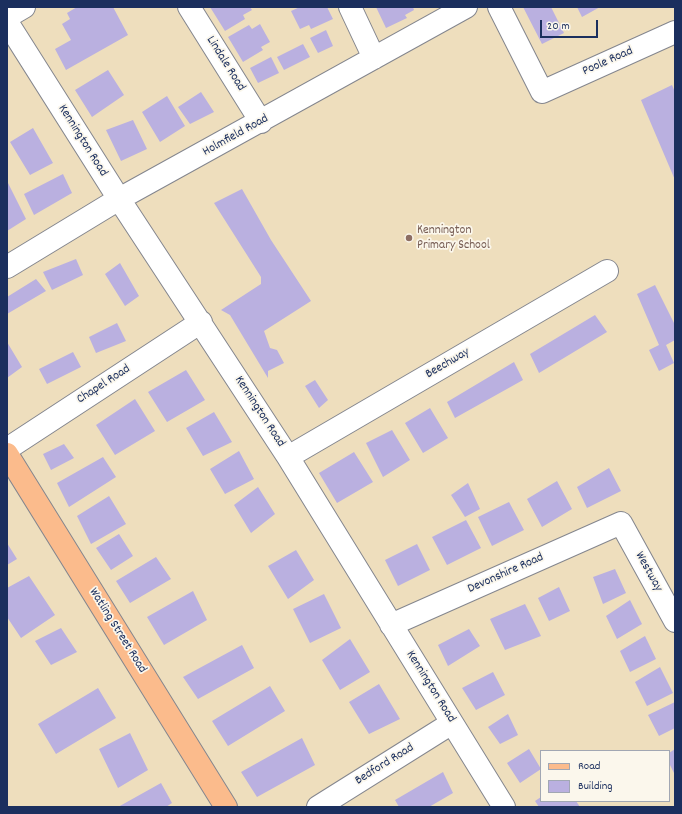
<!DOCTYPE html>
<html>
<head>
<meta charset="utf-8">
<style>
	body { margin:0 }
	#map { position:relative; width:682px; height:814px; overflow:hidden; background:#eedebd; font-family:Dekko,sans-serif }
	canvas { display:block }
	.frame { position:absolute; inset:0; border:8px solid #1b2f5e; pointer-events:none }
	.legend { position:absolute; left:540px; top:750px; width:130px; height:52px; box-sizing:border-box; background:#fbf7ec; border:1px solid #a1a7b3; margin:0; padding:5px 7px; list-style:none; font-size:12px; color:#1b2f5e }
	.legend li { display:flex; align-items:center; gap:8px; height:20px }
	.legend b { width:20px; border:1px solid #a1a7b3 }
	.scale { position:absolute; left:540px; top:20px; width:58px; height:18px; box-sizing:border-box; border:2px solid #1b2f5e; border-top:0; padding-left:5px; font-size:12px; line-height:14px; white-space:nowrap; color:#1b2f5e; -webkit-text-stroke:3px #fbf7ec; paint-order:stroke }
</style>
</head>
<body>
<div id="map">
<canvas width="682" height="814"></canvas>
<div class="frame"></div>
<ul class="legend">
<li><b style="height:5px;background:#fbbb8c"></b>Road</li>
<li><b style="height:11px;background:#bab0e0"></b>Building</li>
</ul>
<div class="scale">20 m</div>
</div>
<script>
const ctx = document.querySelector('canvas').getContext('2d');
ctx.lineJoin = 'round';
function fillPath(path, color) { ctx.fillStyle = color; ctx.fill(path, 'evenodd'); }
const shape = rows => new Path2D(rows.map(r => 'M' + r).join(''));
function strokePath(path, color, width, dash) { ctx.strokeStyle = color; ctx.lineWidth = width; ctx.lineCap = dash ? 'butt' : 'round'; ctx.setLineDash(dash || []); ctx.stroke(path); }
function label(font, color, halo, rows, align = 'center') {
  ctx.font = font + ' Dekko,sans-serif'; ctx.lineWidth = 3.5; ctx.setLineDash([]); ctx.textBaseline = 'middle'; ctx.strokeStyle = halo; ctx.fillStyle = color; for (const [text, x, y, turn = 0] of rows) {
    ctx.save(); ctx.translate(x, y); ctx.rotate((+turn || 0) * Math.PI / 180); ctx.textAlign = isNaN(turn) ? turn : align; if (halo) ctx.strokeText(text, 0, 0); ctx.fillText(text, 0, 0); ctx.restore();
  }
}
fillPath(shape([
	[77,7,113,7,128,35,66,70,55,49,71,40,62,24,70,19,67,13],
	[210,7,250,7,252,10,243,15,245,19,225,31],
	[300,7,327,7,333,19,311,29,309,25,300,29,291,11],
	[376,7,413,7,414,10,405,15,407,18,386,28],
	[523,7,551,7,564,33,542,44],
	[577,7,600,7,582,17],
	[260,24,270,42,261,47,263,50,243,62,228,37,249,25,252,29],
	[326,30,333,46,318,53,310,38],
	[303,44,310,57,284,70,277,57],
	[271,57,279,73,258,83,250,68],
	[108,70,124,95,92,117,75,90],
	[672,85,675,92,675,180,641,100],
	[201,92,214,112,190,124,178,107],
	[167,96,185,126,160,142,142,112],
	[133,120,147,149,121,161,106,130],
	[33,128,53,163,30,175,10,142],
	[63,174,72,193,34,215,24,194],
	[7,181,26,219,7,231],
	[242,189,271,240,311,301,264,331,270,348,277,350,284,363,268,371,268,378,230,315,221,310,261,284,261,277,214,203],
	[76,259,83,275,52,290,43,272],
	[120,263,139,296,125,306,105,274],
	[36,279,46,291,7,314,7,297],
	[655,285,675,325,675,340,666,345,674,363,659,371,649,350,659,345,637,294],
	[595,315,607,332,539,373,530,354],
	[117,323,126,341,96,353,89,337],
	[7,342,22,367,7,378],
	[73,352,81,367,47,384,39,369],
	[514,362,523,380,455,418,447,402],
	[186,370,205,400,167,422,148,392],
	[315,380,328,400,319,408,305,386],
	[135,399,155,431,115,455,96,425],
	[430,408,448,438,423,453,405,423],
	[214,412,232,442,203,456,186,428],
	[392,430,410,460,383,477,366,443],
	[64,444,74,458,51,470,43,454],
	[239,451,254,479,225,494,210,469],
	[354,452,373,482,337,503,319,473],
	[103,457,116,477,69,507,57,483],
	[609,468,621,491,587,508,577,487],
	[557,481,572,509,542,527,527,499],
	[468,483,480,509,465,517,451,495],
	[258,487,275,514,251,533,234,505],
	[109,496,126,524,91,544,77,516],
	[509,502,524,530,492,546,478,517],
	[466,520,481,548,447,565,432,537],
	[119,534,133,556,111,570,96,548],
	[7,543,17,559,7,565],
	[417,544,430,570,398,586,385,560],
	[296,550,314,580,288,599,268,566],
	[156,557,171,579,130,603,116,581],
	[615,569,626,593,603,604,593,577],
	[29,576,55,615,21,638,7,617,7,588],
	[559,587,570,611,549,621,538,598],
	[193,591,207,620,164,645,147,617],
	[324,594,341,628,310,643,293,609],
	[630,600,642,624,617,639,606,616],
	[525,604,541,636,505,650,490,619],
	[61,628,77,652,51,665,35,641],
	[469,629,480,646,448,666,438,645],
	[645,636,656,659,630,672,620,651],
	[350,639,370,672,340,690,322,660],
	[242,645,254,668,198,699,183,677],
	[660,667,673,693,647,706,635,682],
	[493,672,505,695,476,710,462,688],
	[379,684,400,719,369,734,349,702],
	[270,686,285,711,228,746,212,721],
	[98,688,116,718,56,754,38,724],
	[675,702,675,728,659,736,648,715],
	[508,714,518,735,500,744,488,727],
	[130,733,148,770,118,788,99,749],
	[302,738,315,765,257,797,241,772],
	[529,749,541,769,520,783,507,763],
	[675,749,675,775,669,763,669,753],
	[443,772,453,793,429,807,399,807,395,800],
	[161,783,172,803,166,807,118,807],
	[541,797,541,801,576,801,580,807,539,807,535,801]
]), '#bab0e0');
const minor = shape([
	[189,7,261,122],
	[350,7,374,58],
	[499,7,542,92,675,32],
	[7,17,24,7],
	[7,22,119,199,288,457,504,807],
	[7,267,119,199,466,7],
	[7,449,201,322],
	[288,457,607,271],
	[391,625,621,523,675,621],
	[318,807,452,723]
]);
const major = shape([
	[7,454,226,807]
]);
strokePath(minor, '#84868e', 24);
strokePath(major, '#84868e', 24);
strokePath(minor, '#fff', 22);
strokePath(major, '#fbbb8c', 22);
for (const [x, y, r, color] of [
	[409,238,4,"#8d6e63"]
]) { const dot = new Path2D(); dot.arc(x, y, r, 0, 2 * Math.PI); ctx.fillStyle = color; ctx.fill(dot); strokePath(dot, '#fbf7ec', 1.5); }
label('13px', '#1b2f5e', '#fbf7ec', [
	["Poole Road",608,62,-24],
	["Lindale Road",225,64,58],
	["Holmfield Road",236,136,-29],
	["Kennington Road",82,141,58],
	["Beechway",448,364,-30],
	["Chapel Road",104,385,-33],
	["Kennington Road",259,412,57],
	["Westway",648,572,61],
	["Devonshire Road",506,574,-24],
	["Watling Street Road",117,631,58],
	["Kennington Road",430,687,58],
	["Bedford Road",385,765,-32]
]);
label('13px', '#785e54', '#fbf7ec', [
	["Kennington",417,231],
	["Primary School",417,246]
], 'left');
</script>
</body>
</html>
